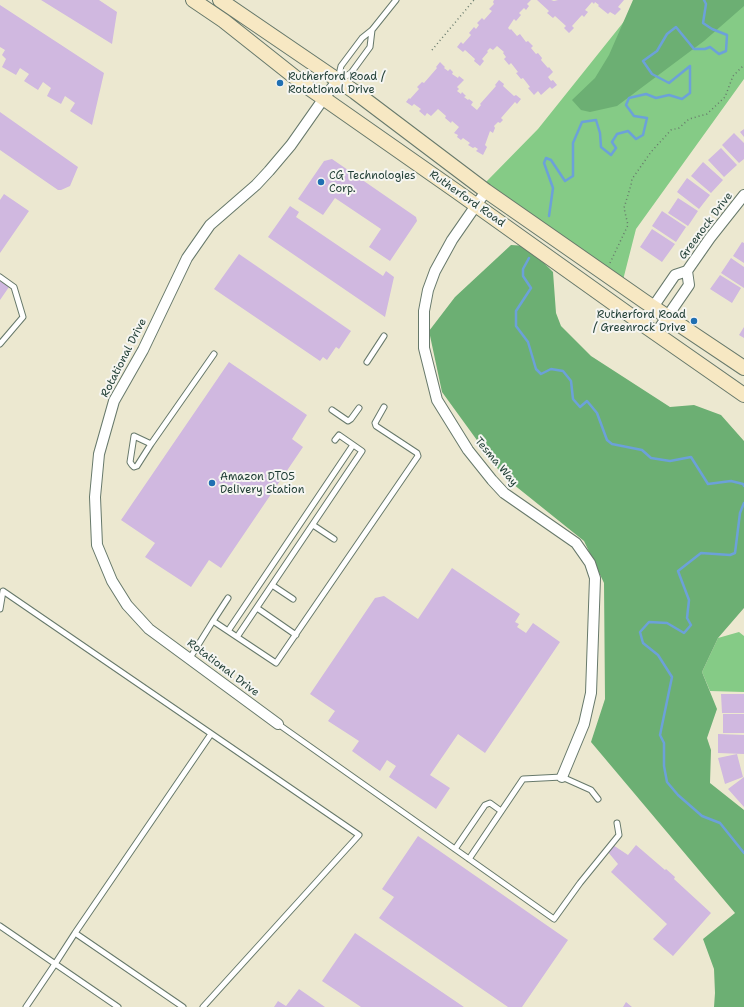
<!DOCTYPE html>
<html>
<head>
<meta charset="utf-8">
<style>
	body { margin:0 }
	canvas { display:block; background:#ece8d0 }
</style>
</head>
<body>
<canvas width="744" height="1007"></canvas>
<script>
const ctx = document.querySelector('canvas').getContext('2d');
ctx.lineJoin = 'round';
function fillPath(path, color) { ctx.fillStyle = color; ctx.fill(path, 'evenodd'); }
const shape = rows => new Path2D(rows.map(r => 'M' + r).join(''));
function strokePath(path, color, width, dash) { ctx.strokeStyle = color; ctx.lineWidth = width; ctx.lineCap = dash ? 'butt' : 'round'; ctx.setLineDash(dash || []); ctx.stroke(path); }
function label(font, color, halo, rows, align = 'center') {
  ctx.font = font + ' "Shantell Sans",sans-serif'; ctx.lineWidth = 4; ctx.setLineDash([]); ctx.textBaseline = 'middle'; ctx.strokeStyle = halo; ctx.fillStyle = color; for (const [text, x, y, turn = 0] of rows) {
    ctx.save(); ctx.translate(x, y); ctx.rotate((+turn || 0) * Math.PI / 180); ctx.textAlign = isNaN(turn) ? turn : align; if (halo) ctx.strokeText(text, 0, 0); ctx.fillText(text, 0, 0); ctx.restore();
  }
}
fillPath(shape([
	[744,0,744,79,636,229,623,280,486,182,538,129,630,14],
	[739,632,744,636,744,692,710,691,702,672,718,638]
]), '#85cb86');
fillPath(shape([
	[633,0,744,0,744,6,704,41,617,106,590,112,581,110,572,100,595,78,609,55],
	[511,245,527,246,553,272,556,313,561,326,591,356,670,407,694,405,721,415,744,441,744,608,718,638,702,672,717,709,707,738,711,750,710,783,744,810,744,1007,714,1007,715,993,714,969,703,939,735,913,591,742,605,699,604,583,584,541,503,476,442,392,429,331,455,297]
]), '#6caf73');
strokePath(shape([
	[549,216,553,188,544,163,546,158,551,160,565,181,573,176,573,143,582,122,596,120,600,133,601,147,611,155,616,148,612,142,617,134,628,131,636,139,643,135,647,118,634,116,626,105,629,98,646,94,656,98,669,95,682,99,690,93,690,66,669,83,652,74,643,61,657,51,667,34,676,27,694,49,705,49,710,47,719,54,726,51,727,35,712,29,703,23,706,4,704,0],
	[529,258,523,269,523,276,531,288,516,311,516,326,528,342,536,369,541,374,551,369,563,371,571,381,573,399,580,407,587,401,597,413,607,440,612,444,642,450,651,458,670,461,691,457,708,484,731,481,743,484,744,486],
	[744,503,740,513,735,553,730,555,701,553,678,571,689,600,687,618,691,625,684,633,667,623,649,622,640,632,643,643,658,655,672,677,660,735,664,743,664,766,667,782,678,795,702,816,720,823,744,853]
]), '#6ca1d9', 2.5);
fillPath(shape([
	[41,0,99,0,117,12,112,44],
	[494,0,531,0,527,4,529,6,526,10,524,8,519,13,521,15,516,21,514,19,508,28,510,30,511,29,517,36,520,34,526,42,528,41,533,46,531,48,536,54,538,53,542,58,541,60,548,68,549,67,553,72,548,77,551,81,553,80,557,85,552,89,550,87,541,95,538,91,534,95,528,88,530,87,523,78,521,79,516,73,518,72,511,63,509,65,504,59,506,57,503,53,504,52,497,46,493,50,490,48,487,51,488,52,482,59,484,61,480,66,474,61,475,59,465,50,463,52,457,47,461,42,463,44,471,35,469,33,474,27,476,29,479,25,477,23,482,18,484,20,492,11,489,9,494,4,493,2],
	[537,0,551,0,554,1,558,0,624,0,618,7,621,9,615,15,610,12,608,14,598,6,599,5,595,2,594,4,592,2,585,10,588,12,584,17,582,15,572,26,574,28,569,33,564,28,566,26,555,16,553,18,547,13,549,11],
	[0,5,104,73,92,125,70,111,75,103,65,96,61,104,47,96,51,88,43,82,38,90,24,81,29,74,20,68,16,75,2,67,6,59,2,55,5,50,0,47],
	[440,62,445,67,444,68,448,71,450,69,453,72,452,74,458,78,459,76,464,80,457,87,459,89,457,91,461,94,462,92,466,96,464,97,468,100,469,99,473,102,471,105,477,110,481,105,480,104,496,86,495,85,499,80,504,84,503,86,514,96,516,95,521,99,517,104,515,102,501,118,503,120,500,123,498,122,494,126,495,128,493,133,490,131,485,145,487,147,483,155,476,151,478,149,475,147,473,148,468,145,470,143,463,138,461,140,457,137,458,135,454,133,459,127,452,121,451,123,445,118,446,116,438,109,431,116,427,113,425,116,419,111,421,109,414,104,412,106,406,102,409,98,410,99,419,89,417,87,422,82,424,83,437,68,436,67],
	[0,112,78,167,70,186,61,190,58,190,0,150],
	[744,129,744,137,740,132],
	[734,133,744,143,744,159,739,163,722,145],
	[721,148,737,165,724,177,708,160],
	[332,159,416,217,417,221,390,261,369,247,381,229,335,198,323,215,298,199,324,161],
	[703,162,723,180,711,193,691,176],
	[687,178,710,195,699,209,677,192],
	[4,194,29,211,0,253,0,200],
	[678,198,698,211,688,226,668,213],
	[290,206,299,212,296,217,383,276,386,271,394,277,385,317,268,237],
	[662,211,686,227,676,242,652,226],
	[652,229,675,244,662,262,640,247],
	[742,242,744,243,744,263,733,256],
	[239,254,351,331,339,349,336,347,327,360,323,357,320,361,214,289],
	[731,258,744,267,744,288,721,273],
	[720,275,741,288,732,303,710,289],
	[0,281,9,287,0,300],
	[744,327,744,338,739,335],
	[229,362,307,415,292,439,303,447,221,568,209,560,191,587,145,557,155,543,121,520],
	[452,568,520,614,515,622,519,624,517,627,526,633,533,623,560,642,485,753,458,734,430,775,450,788,436,809,389,777,396,766,387,760,380,771,352,751,359,741,328,721,335,711,310,694,375,598,384,596,418,619],
	[721,694,744,694,744,713,722,713],
	[723,714,744,714,744,733,723,733],
	[718,734,744,735,744,754,718,753],
	[737,754,743,777,725,784,718,758],
	[744,777,744,807,728,789],
	[418,836,568,940,522,1007,508,1007,379,918,394,897,382,889],
	[613,845,628,855,636,845,665,870,666,869,675,877,674,879,711,913,673,956,653,939,667,924,611,872,618,864,608,852],
	[355,933,464,1007,361,1007,322,981],
	[299,989,325,1007,274,1007,278,1001,286,1006],
	[626,1002,632,1007,623,1007]
]), '#d0b8e0');
const lane = shape([
	[338,79,341,66,362,38,372,30,396,0],
	[339,80,351,73,370,47,372,30],
	[0,277,14,287,23,317,0,344],
	[367,362,384,336],
	[332,410,348,421,351,419,359,408],
	[151,444,137,466,134,467,132,465,130,462,134,436,151,444,214,354],
	[313,525,334,539],
	[272,585,293,599],
	[257,608,296,635],
	[0,609,3,591,359,835,203,1007],
	[213,621,228,598],
	[228,631,353,445],
	[237,637,362,451,339,435,335,440],
	[190,658,213,621,276,663,418,456,417,453,376,426,375,423,384,407],
	[278,724,554,919,580,883,619,835,617,823],
	[455,849,485,805,490,803,501,811],
	[469,859,523,779,562,777,591,790,598,799],
	[0,926,118,1007],
	[75,933,211,734],
	[26,1007,55,964,75,933,183,1007]
]);
const street = shape([
	[486,191,452,240,435,271,428,290,424,311,424,348,437,400,468,450,492,480,504,493,576,543,590,563,595,578,591,693,584,724,562,777],
	[642,323,675,275,687,271,710,238,744,195],
	[656,333,689,285,687,271],
	[278,724,149,629,127,605,112,581,97,545,95,497,99,454,114,401,143,350,187,258,210,225,256,185,269,171,291,145,324,98,338,80]
]);
const secondary = shape([
	[193,0,224,21,306,86,456,191,648,328,744,395],
	[220,0,355,92,486,191,644,301,744,368]
]);
strokePath(lane, '#67796b', 7);
strokePath(street, '#67796b', 12);
strokePath(secondary, '#67796b', 16);
strokePath(shape([
	[432,50,474,0],
	[610,263,628,225,624,208,631,185,632,179,651,152,671,130,679,128,689,119,707,114,725,97,733,76,744,65]
]), '#67796b', 1.5, [1, 3]);
strokePath(lane, '#fff', 5);
strokePath(street, '#fff', 10);
strokePath(secondary, '#f7e8c3', 14);
for (const [x, y, r, color] of [
	[280,83,4,"#1f6fb2"],
	[321,182,4,"#1f6fb2"],
	[694,321,4,"#1f6fb2"],
	[212,483,4,"#1f6fb2"]
]) { const dot = new Path2D(); dot.arc(x, y, r, 0, 2 * Math.PI); ctx.fillStyle = color; ctx.fill(dot); strokePath(dot, '#f6f6f2', 1.5); }
label('11px', '#1f3d34', '#f6f6f2', [
	["Rutherford Road /",288,77],
	["Rotational Drive",288,90],
	["CG Technologies",329,176],
	["Corp.",329,189],
	["Rutherford Road",686,315,"right"],
	["/ Greenrock Drive",686,328,"right"],
	["Amazon DTO5",220,477],
	["Delivery Station",220,490]
], 'left');
label('11px', '#1f3d34', '#f6f6f2', [
	["Rutherford Road",467,199,35],
	["Greenock Drive",706,226,-53],
	["Rotational Drive",124,358,-63],
	["Tesma Way",496,462,50],
	["Rotational Drive",223,668,37]
]);
</script>
</body>
</html>
